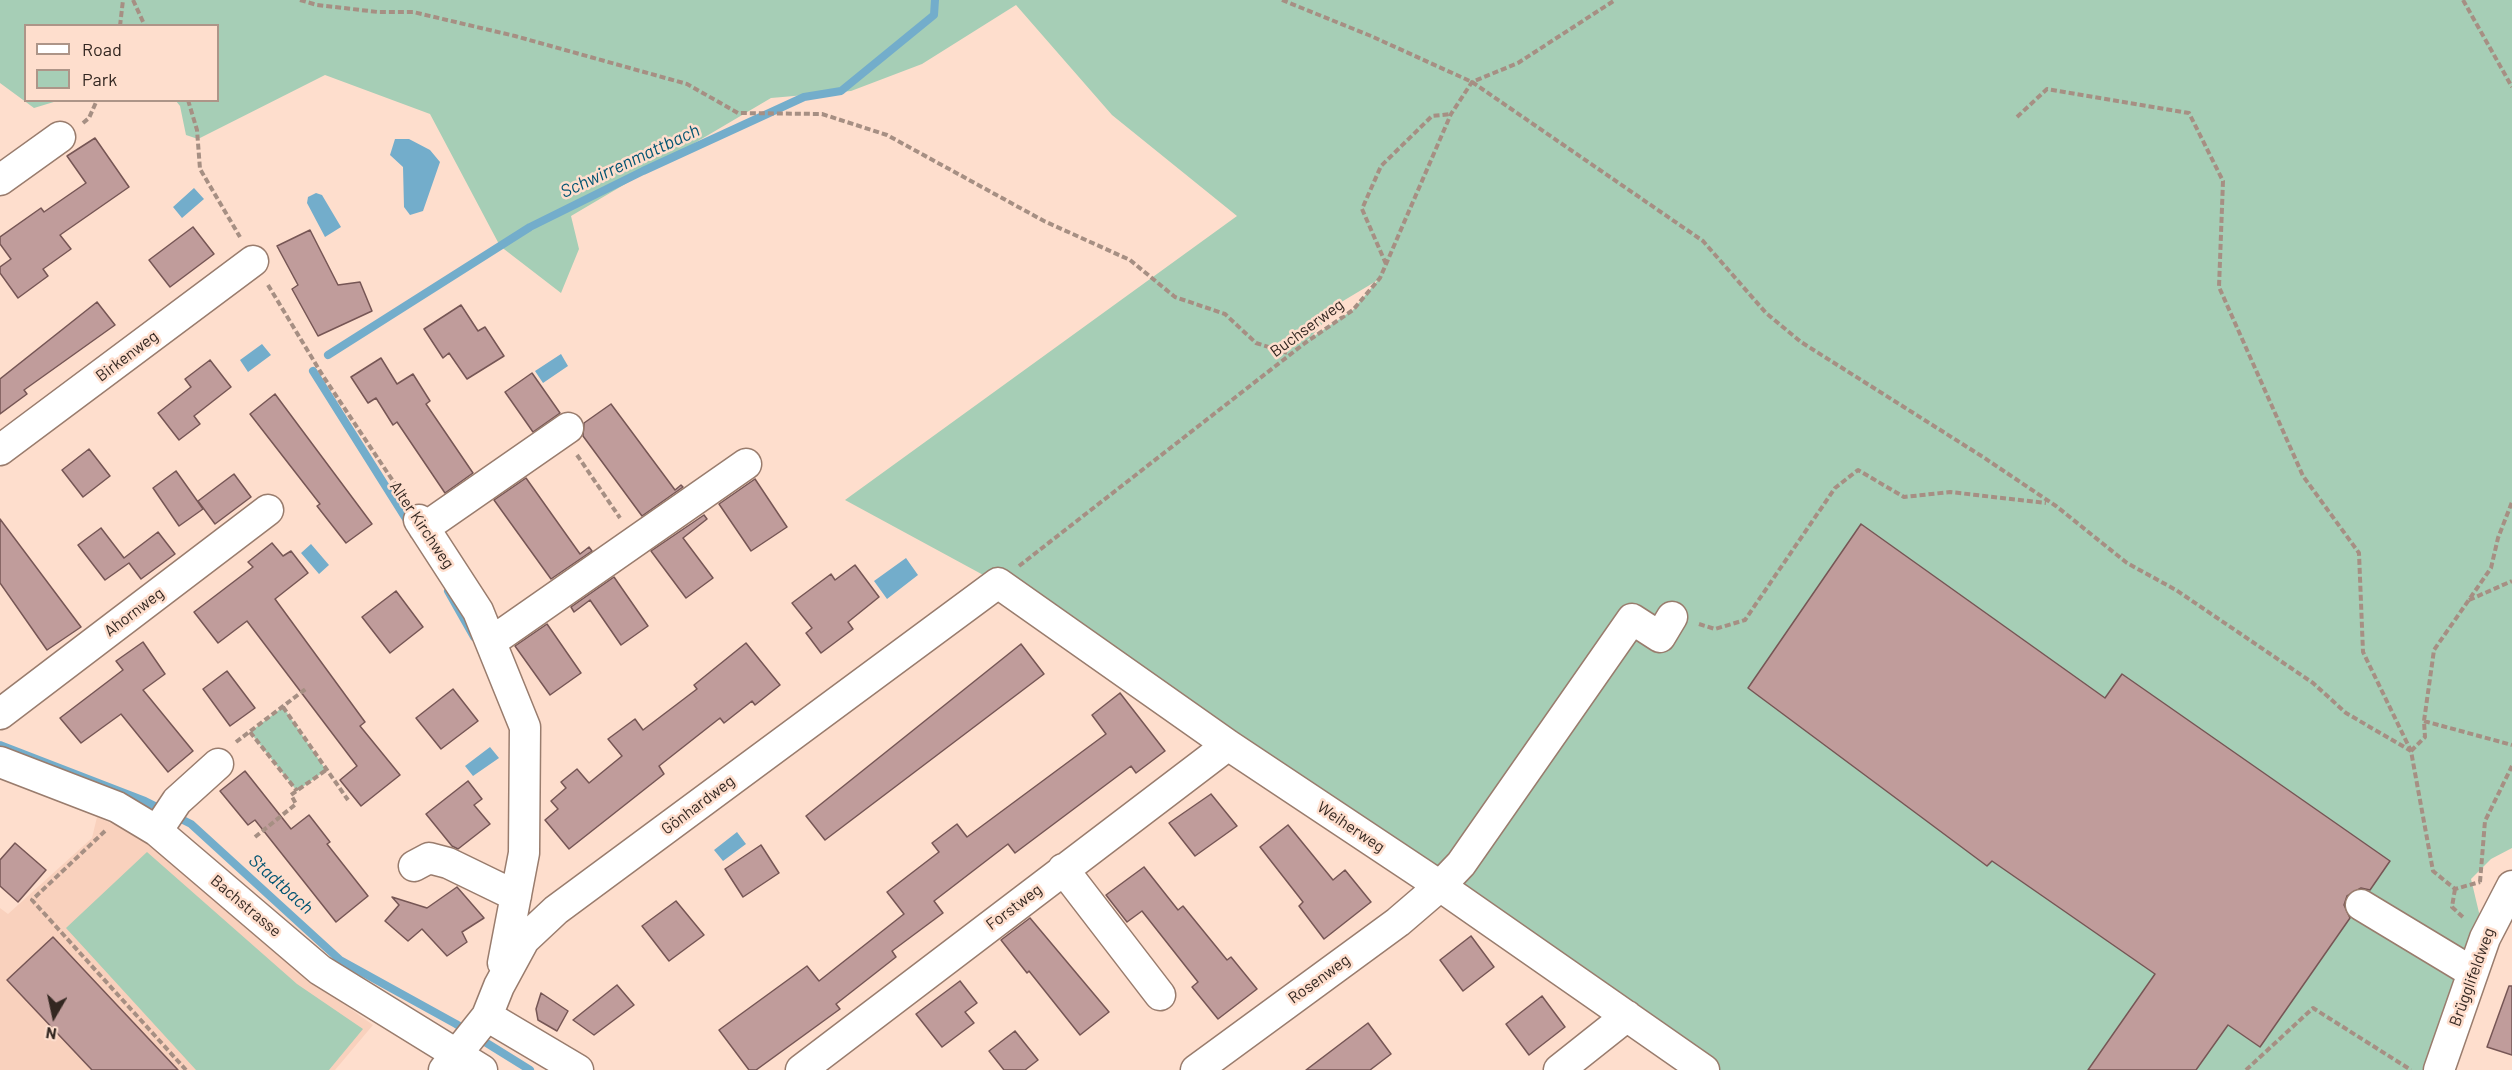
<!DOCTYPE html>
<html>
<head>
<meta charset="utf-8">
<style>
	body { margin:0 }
	#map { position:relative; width:2512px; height:1070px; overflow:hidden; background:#fedecd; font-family:Barlow,sans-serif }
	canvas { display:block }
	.legend { position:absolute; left:24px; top:24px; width:195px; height:78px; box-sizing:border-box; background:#fedecd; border:2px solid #ad9588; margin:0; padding:8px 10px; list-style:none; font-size:18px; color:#332721 }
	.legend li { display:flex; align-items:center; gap:12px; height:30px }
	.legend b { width:30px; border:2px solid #ad9588 }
	.north { position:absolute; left:24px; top:986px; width:60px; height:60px; -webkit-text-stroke:4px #fedecd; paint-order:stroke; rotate:189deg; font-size:16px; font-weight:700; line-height:24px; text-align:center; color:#332721 }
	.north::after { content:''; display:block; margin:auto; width:21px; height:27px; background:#332721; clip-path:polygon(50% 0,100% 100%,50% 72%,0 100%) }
</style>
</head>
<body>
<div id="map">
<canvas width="2512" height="1070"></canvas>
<ul class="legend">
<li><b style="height:8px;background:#fff"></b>Road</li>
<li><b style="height:16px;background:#a6ceb6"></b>Park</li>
</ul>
<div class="north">N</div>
</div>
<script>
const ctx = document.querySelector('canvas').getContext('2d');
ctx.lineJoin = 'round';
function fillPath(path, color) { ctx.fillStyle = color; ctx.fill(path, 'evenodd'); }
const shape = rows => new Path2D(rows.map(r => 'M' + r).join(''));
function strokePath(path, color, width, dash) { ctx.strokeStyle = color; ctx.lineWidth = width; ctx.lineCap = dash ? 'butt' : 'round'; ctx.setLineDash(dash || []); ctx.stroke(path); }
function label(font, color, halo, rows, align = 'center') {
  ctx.font = font + ' Barlow,sans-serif'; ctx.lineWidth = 5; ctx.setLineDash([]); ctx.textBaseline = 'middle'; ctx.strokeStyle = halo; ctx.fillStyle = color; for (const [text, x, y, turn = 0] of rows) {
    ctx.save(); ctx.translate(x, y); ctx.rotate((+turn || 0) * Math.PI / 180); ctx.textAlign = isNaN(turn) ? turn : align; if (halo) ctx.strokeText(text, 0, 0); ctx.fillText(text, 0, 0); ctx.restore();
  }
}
fillPath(shape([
	[97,817,156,843,310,980,373,1025,335,1070,0,1070,0,908,8,914,92,838]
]), '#f9d1bd');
fillPath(shape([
	[0,0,2512,0,2512,848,2491,859,2471,879,2485,938,2439,1070,1704,1070,998,583,845,500,1237,216,1112,115,1016,5,922,64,851,91,771,98,571,216,579,249,561,293,500,246,430,114,325,75,198,139,186,135,180,106,176,101,218,100,218,26,26,26,26,100,57,101,34,108,0,83],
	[1378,280,1353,310,1307,341,1343,301],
	[283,707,326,770,297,791,250,732],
	[147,852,297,984,363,1029,329,1070,196,1070,66,928]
]), '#a6ceb6');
fillPath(shape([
	[395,139,409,139,430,150,440,162,423,211,410,215,404,207,403,167,390,155],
	[194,188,204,199,182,218,173,207],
	[316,193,322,195,341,227,325,237,307,203,308,197],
	[262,344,271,355,248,372,240,360],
	[561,354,568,366,543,383,535,371],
	[311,544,329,565,319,574,301,553],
	[906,558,918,575,887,599,874,581],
	[490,747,499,758,473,776,465,766],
	[737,832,746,844,723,861,714,850]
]), '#73adcb');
strokePath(shape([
	[328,355,530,227,643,171,804,97,841,91,934,15,935,0],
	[313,371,410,525],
	[448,591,474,637],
	[0,745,145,801,191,824,340,960,456,1024,530,1070]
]), '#73adcb', 8);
const building = shape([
	[95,138,129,187,60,235,71,249,43,269,48,276,18,298,0,273,0,267,11,259,0,244,0,237,41,208,44,212,86,183,67,156,95,138],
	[193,227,214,254,170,287,149,260,193,227],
	[310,230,338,285,360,282,372,311,318,336,292,289,298,285,277,246,310,230],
	[97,302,115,325,24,390,27,394,0,414,0,379,97,302],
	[461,305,478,331,485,327,504,356,467,379,449,353,443,358,424,329,461,305],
	[381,358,397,384,413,374,430,401,426,404,473,473,445,493,397,422,393,425,376,398,368,403,351,377,381,358],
	[210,360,231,387,194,416,200,424,179,440,158,413,191,387,185,379,210,360],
	[532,373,560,413,533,432,505,392,532,373],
	[275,394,372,524,346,543,317,506,320,504,250,414,275,394],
	[611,404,675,490,681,485,683,487,642,516,583,436,584,423,611,404],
	[89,449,110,476,83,497,62,470,89,449],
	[176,471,203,509,179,526,153,488,176,471],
	[234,474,251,497,215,524,198,501,234,474],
	[526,478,580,554,589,547,592,551,551,579,494,500,526,478],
	[755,479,787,527,751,551,719,504,755,479],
	[704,515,707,519,683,538,713,578,686,598,651,551,704,515],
	[0,519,81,627,47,650,0,583,0,519],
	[1861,524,2105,698,2122,674,2390,861,2370,890,2361,888,2347,896,2344,905,2350,918,2260,1047,2228,1025,2196,1070,2088,1070,2155,974,1992,861,1987,866,1748,688,1861,524],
	[101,528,124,558,158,532,175,554,141,579,129,563,105,580,78,545,101,528],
	[272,543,283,556,291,551,308,573,275,599,365,722,360,726,400,775,361,806,340,780,357,766,247,621,218,643,194,612,253,567,248,562,272,543],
	[855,565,879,597,848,622,853,629,821,653,806,633,812,628,792,603,831,574,835,580,855,565],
	[614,577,648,626,621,645,590,600,574,612,571,607,614,577],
	[396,591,423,627,390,653,362,617,396,591],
	[547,624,581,673,550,695,515,646,547,624],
	[143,642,165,674,143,690,193,751,168,772,121,714,81,743,60,718,123,670,116,661,143,642],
	[746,643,780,685,755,705,752,701,724,723,720,718,659,766,664,774,569,849,545,820,558,809,551,801,566,788,561,782,577,769,589,783,622,756,608,739,635,719,643,730,697,689,694,685,746,643],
	[1021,644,1044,674,825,840,806,816,1021,644],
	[227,671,255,708,230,726,203,689,227,671],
	[453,689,478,721,441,749,416,718,453,689],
	[1120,693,1165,751,1136,773,1131,766,1015,853,1008,844,934,901,943,913,892,951,896,957,836,1004,840,1009,756,1070,749,1070,719,1030,807,966,819,981,904,914,887,892,939,852,932,843,957,824,967,837,1106,734,1092,715,1120,693],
	[245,771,291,829,309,815,330,842,327,844,368,896,336,922,255,820,248,825,220,791,245,771],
	[468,781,482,799,474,805,490,824,458,849,452,846,426,814,468,781],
	[1211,794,1237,826,1195,856,1169,823,1211,794],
	[1288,825,1333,880,1345,870,1371,902,1324,939,1299,906,1303,902,1260,847,1288,825],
	[15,843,46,870,18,902,0,886,0,860,15,843],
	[761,845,779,873,743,897,725,869,761,845],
	[1144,867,1178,910,1183,906,1227,960,1231,957,1257,989,1218,1019,1192,987,1198,982,1142,911,1127,922,1106,895,1144,867],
	[457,887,484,918,462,932,467,942,447,956,422,929,408,941,385,921,399,905,392,897,427,908,457,887],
	[676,901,704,935,669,961,642,926,676,901],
	[1030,918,1109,1012,1080,1035,1029,971,1027,973,1001,940,1030,918],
	[1471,936,1494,967,1463,991,1440,960,1471,936],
	[53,937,178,1070,92,1070,7,980,53,937],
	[960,981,977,1003,965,1012,974,1023,942,1047,916,1014,960,981],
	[617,985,634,1005,594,1035,573,1020,617,985],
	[2509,986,2512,986,2512,1055,2487,1047,2509,986],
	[541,993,568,1011,557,1031,538,1020,536,1009,541,993],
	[1542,996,1565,1027,1529,1055,1506,1024,1542,996],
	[1368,1023,1391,1054,1370,1070,1306,1070,1368,1023],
	[1015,1031,1038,1060,1025,1070,1004,1070,989,1051,1015,1031]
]);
fillPath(building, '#c09c9b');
strokePath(building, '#765655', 1.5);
const minor = shape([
	[0,180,60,137],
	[0,450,253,261],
	[419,520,478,611,525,727,524,853,503,963],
	[424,528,568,428],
	[491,642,746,464],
	[0,714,268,510],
	[0,762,117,807,157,831,320,970,482,1070],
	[157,831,177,801,218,764],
	[414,866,429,858,448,863,516,896],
	[1063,869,1160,995],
	[2361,905,2472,972],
	[487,1016,578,1070],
	[444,1070,487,1016,499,986,524,940,556,910,998,583,1228,745,1440,886,1704,1070],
	[801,1070,1228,745],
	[1196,1070,1398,922,1440,886,1461,864,1632,619,1660,637,1672,617],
	[1559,1070,1627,1016],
	[2439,1070,2485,938,2512,886]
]);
strokePath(minor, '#997c6d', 33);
strokePath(shape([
	[133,0,145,26],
	[300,0,317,5,378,12,413,12,515,36,687,84,738,113,822,114,887,135,1044,221,1130,260,1175,297,1225,314,1256,343,1291,354],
	[1282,0,1371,36,1472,82,1703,241,1766,313,1801,342,1983,457,2056,506,2127,563,2176,590,2313,683,2346,713,2411,751],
	[2463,0,2512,87],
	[120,26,123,0],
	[188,100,197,130,200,169,240,237],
	[2017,117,2047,89,2189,113,2223,181,2219,287,2303,476,2359,553,2363,652,2411,751,2433,871,2455,889,2480,882],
	[83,123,89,118,97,100],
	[1386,264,1362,209,1381,166,1432,116,1451,114],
	[268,285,323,376,405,499],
	[577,455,620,518],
	[1019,566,1305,343,1353,310,1380,278,1451,114,1472,82,1518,63,1615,0],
	[2469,600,2512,581],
	[1699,624,1715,629,1745,620,1835,488,1858,470,1904,497,1950,492,2046,503],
	[283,707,348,800],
	[2424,721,2512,745],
	[250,732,297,791],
	[236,742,307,688],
	[2411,751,2425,737,2424,721,2434,650,2491,568,2498,538,2512,502],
	[105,831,32,900,186,1070],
	[255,837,296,804,291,795,326,770],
	[2480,882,2485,821,2512,766],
	[2455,889,2452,907,2465,919],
	[2246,1070,2313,1008,2411,1070]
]), '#a68f83', 4, [6, 3]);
strokePath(minor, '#fff', 30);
label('16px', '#332721', '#fedecd', [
	["Buchserweg",1307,328,-36],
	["Birkenweg",127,356,-37],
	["Alter Kirchweg",422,525,56],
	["Ahornweg",134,612,-37],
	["Gönhardweg",698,805,-37],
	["Weiherweg",1351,827,34],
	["Bachstrasse",246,906,40],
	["Forstweg",1014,907,-37],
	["Brügglifeldweg",2472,977,-70],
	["Rosenweg",1319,979,-36]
]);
label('italic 18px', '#025472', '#fedecd', [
	["Schwirrenmattbach",630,161,-25],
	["Stadtbach",281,884,42]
]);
</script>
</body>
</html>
